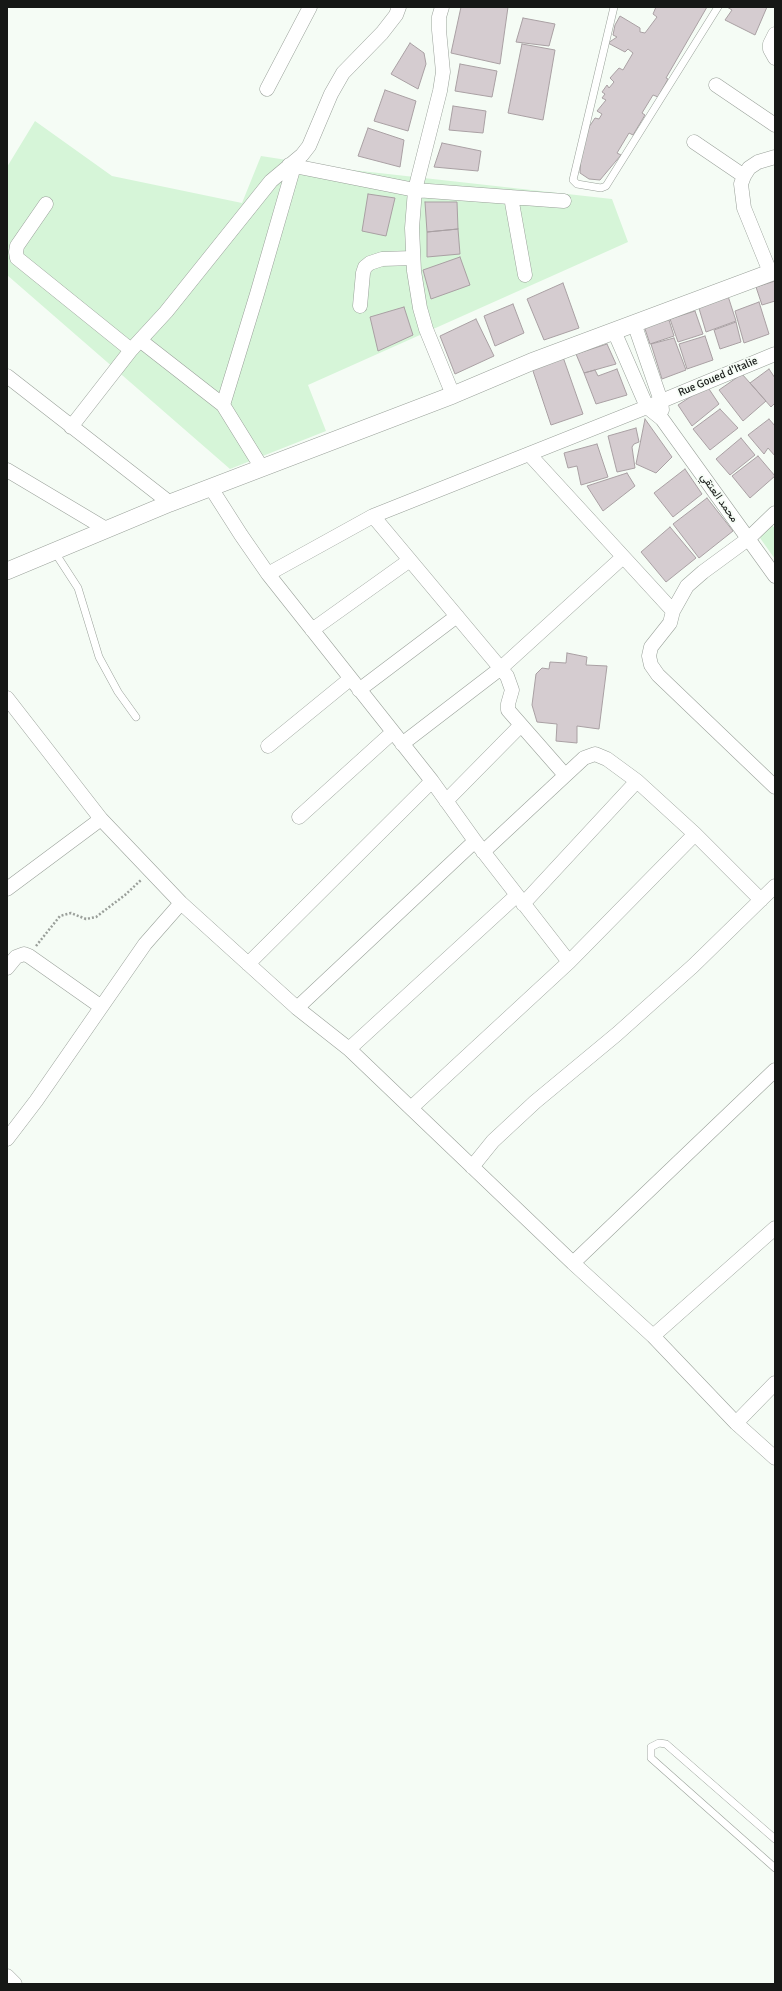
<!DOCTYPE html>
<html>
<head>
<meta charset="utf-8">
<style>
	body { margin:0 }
	#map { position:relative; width:782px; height:1991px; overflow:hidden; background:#f5fcf5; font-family:Signika,sans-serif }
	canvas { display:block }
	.frame { position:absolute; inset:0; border:8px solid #161816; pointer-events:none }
</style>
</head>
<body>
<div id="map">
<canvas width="782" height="1991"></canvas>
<div class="frame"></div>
</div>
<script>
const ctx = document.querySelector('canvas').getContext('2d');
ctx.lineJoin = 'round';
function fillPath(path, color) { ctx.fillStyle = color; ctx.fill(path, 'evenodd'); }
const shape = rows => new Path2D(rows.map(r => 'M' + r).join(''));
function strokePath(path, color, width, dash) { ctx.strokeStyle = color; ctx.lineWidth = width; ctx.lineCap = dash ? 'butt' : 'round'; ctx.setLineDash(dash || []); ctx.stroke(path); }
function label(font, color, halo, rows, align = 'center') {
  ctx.font = font + ' Signika,Vazirmatn,sans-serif'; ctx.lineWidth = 3.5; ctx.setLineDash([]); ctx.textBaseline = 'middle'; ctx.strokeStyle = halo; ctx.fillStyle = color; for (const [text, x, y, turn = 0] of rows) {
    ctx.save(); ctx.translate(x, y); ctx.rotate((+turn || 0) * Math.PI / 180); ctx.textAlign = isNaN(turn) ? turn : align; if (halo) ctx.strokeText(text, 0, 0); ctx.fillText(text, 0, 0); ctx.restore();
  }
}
fillPath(shape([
	[35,121,112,176,242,203,261,156,352,170,612,199,628,242,308,385,326,431,230,469,7,275,7,167],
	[769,523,775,528,775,559,760,538]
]), '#d6f5d8');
const building = shape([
	[461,7,508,7,500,64,451,53,461,7],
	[656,7,707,7,666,78,668,79,658,97,653,95,642,113,645,115,633,135,629,133,617,153,621,155,600,180,589,179,580,173,581,153,589,127,595,118,599,119,602,114,597,111,606,100,602,98,605,94,602,92,607,85,609,88,614,82,610,78,619,68,623,70,633,53,628,49,625,52,608,43,617,37,613,35,615,25,620,16,640,28,640,32,645,33,657,17,653,14,656,7],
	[727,7,767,7,755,35,725,20,732,10,727,7],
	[523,18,555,24,549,46,516,42,523,18],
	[410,43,424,53,426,64,418,89,391,74,410,43],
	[522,44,555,50,543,120,508,113,522,44],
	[460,64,497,71,492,97,455,91,460,64],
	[385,90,416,101,408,131,374,121,385,90],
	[453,106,486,111,483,133,449,130,453,106],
	[368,128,404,140,400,167,358,156,368,128],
	[442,143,481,151,478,171,434,167,442,143],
	[368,194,395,198,386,236,362,231,368,194],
	[425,202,457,202,458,229,427,232,425,202],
	[458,229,460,254,427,257,427,232,458,229],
	[460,257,470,285,431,299,423,270,460,257],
	[775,281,775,301,762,305,756,287,775,281],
	[563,283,579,328,544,340,527,299,563,283],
	[728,296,736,321,706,332,698,305,728,296],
	[759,302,769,334,744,343,735,311,759,302],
	[513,304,524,333,495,346,484,316,513,304],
	[404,307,413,335,378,351,370,317,404,307],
	[695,311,703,334,678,342,670,319,695,311],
	[476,319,494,356,455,374,440,336,476,319],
	[669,320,674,336,650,344,644,326,669,320],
	[736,322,741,342,720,349,714,330,736,322],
	[705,336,713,360,687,369,679,344,705,336],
	[674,338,686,370,662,379,651,344,674,338],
	[607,344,616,364,584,373,576,354,607,344],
	[563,357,583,414,551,425,532,368,563,357],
	[617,369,627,395,596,404,584,373,595,370,598,376,617,369],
	[769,369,775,378,775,403,771,407,750,383,769,369],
	[742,374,766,401,743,421,719,390,742,374],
	[707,386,719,404,692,426,678,405,707,386],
	[720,409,738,428,710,450,693,429,720,409],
	[645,419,672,457,656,473,636,464,645,419],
	[769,419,775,426,775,456,768,448,764,454,748,435,769,419],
	[636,428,639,442,634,444,632,447,635,468,617,472,608,436,636,428],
	[741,438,755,455,730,475,716,459,741,438],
	[597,444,608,477,581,485,577,466,568,468,564,453,597,444],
	[758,456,775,476,750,498,732,476,758,456],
	[685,469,702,494,673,517,654,493,685,469],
	[627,473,635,486,603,511,587,486,627,473],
	[707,498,733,531,699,558,673,524,707,498],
	[670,527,696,558,666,582,641,552,670,527],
	[567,653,587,657,586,665,607,666,599,729,577,726,577,743,556,741,557,724,537,722,532,705,536,674,542,668,549,669,550,662,566,663,567,653]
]);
fillPath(building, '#d5ccd0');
strokePath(building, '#a9a0a3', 1);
const service = shape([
	[614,7,573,180,577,184,601,188,606,186,718,7],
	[54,551,78,588,99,657,118,692,136,717],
	[775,1839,666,1744,659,1743,651,1747,651,1758,775,1868]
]);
const minor = shape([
	[442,7,439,17,439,30,443,72,440,91,415,190,412,228,414,271,420,308,426,329,453,395],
	[775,34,770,44,770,49,775,58],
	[716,85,775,125],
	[267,89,310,7],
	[694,142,744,176],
	[289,165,415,190,564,201],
	[511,197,525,275],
	[46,204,17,246,16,252,17,258,131,350,71,427],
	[770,272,744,208,741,184,744,176,749,168,758,162,775,157],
	[360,306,363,273,365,267,370,263,382,259,413,258],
	[634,323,661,401,662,410],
	[614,331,647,407,662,419,775,576],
	[141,341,223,405,262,468],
	[131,350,166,312,271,181,302,155,309,146,331,94,343,73,382,33,396,15,399,7],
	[7,376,170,503],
	[223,405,257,294,294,166],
	[529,454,673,611],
	[7,470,106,529],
	[211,488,241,535,268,574,432,781,475,841,569,962],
	[775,513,748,539,703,572,687,586,673,611,670,623,651,647,649,656,651,665,658,675,775,787],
	[373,516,507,676,512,690,508,704,508,710,565,775],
	[268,574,373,516,647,407,775,354],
	[312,630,410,560],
	[359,690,457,616],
	[7,698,101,819,181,903,297,1008,349,1049,573,1263,653,1336,736,1423,775,1458],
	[402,744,501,668,623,557],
	[268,746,350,679],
	[446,801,521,725],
	[299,817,393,732],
	[483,852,584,758,595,754,607,759,637,781,695,834,761,900],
	[7,889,101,819],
	[523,904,637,781],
	[248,964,432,781],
	[7,968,16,957,24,954,29,956,100,1006],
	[297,1008,475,841],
	[349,1049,517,895],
	[411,1108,569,962,695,834],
	[7,1139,36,1101,145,944,181,903],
	[472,1167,493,1141,535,1102,617,1034,693,966,775,886],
	[573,1263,775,1070],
	[653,1336,775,1228],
	[736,1423,775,1383],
	[7,1976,15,1984]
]);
const tertiary = shape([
	[7,571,170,503,453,395,531,362,775,271]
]);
strokePath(service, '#9aa19a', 8);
strokePath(minor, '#9aa19a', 15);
strokePath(tertiary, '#9aa19a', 18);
strokePath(shape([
	[36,946,60,916,71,913,86,919,96,917,125,895,141,880]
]), '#9a9f9a', 2.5, [2, 2]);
strokePath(service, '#fff', 7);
strokePath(minor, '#fff', 14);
strokePath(tertiary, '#fff', 17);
label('11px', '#161816', '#f5fcf5', [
	["Rue Goued d'Italie",718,377,-23],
	["محمد العتقي",719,498,55]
]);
</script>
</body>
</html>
